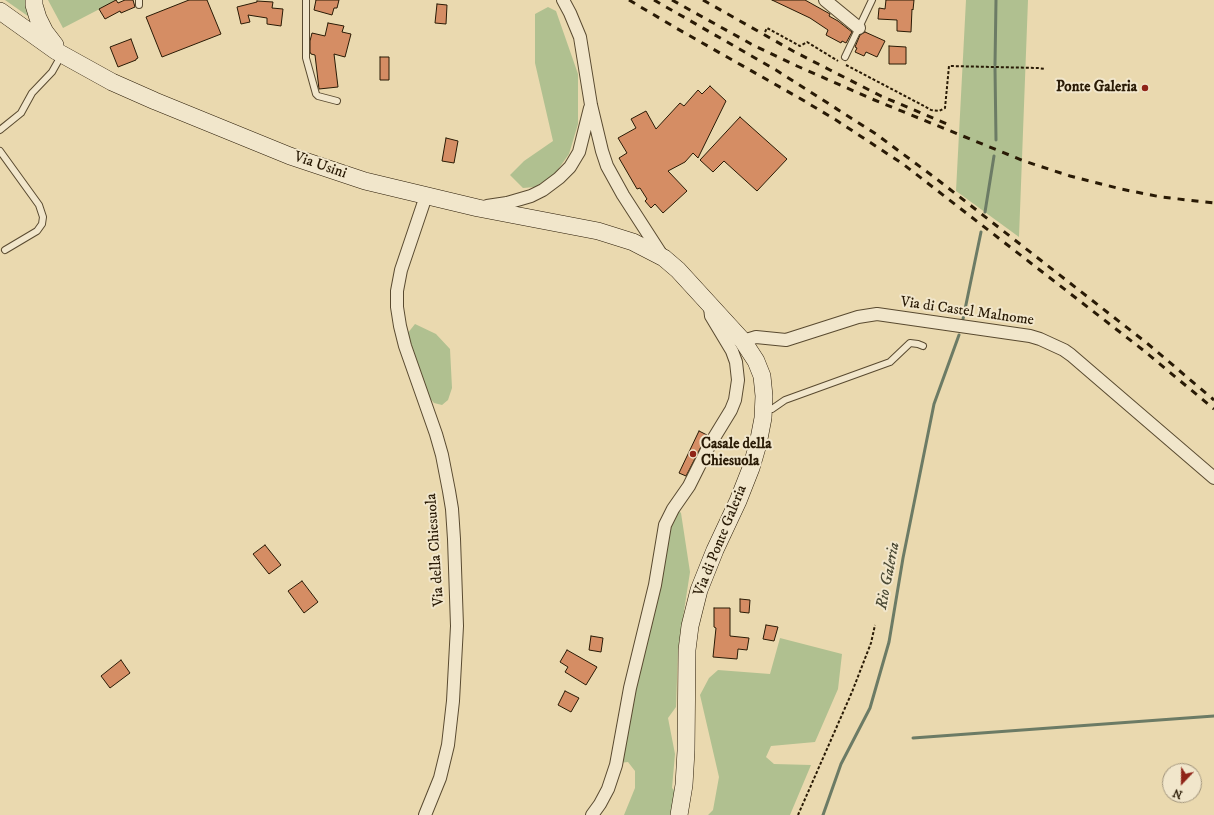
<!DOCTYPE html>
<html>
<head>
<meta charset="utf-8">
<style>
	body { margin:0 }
	#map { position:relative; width:1214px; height:815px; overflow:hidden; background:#ead9af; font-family:"IM FELL DW Pica",serif }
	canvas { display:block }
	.north { position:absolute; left:1162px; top:763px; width:40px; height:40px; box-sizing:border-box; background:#f1e6cb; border:1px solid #a1947c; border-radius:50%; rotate:202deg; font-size:11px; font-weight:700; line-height:16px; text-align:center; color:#291a05 }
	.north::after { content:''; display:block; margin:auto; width:14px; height:18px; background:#8f2418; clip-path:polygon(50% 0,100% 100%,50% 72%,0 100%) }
</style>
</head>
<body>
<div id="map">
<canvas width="1214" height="815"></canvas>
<div class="north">N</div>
</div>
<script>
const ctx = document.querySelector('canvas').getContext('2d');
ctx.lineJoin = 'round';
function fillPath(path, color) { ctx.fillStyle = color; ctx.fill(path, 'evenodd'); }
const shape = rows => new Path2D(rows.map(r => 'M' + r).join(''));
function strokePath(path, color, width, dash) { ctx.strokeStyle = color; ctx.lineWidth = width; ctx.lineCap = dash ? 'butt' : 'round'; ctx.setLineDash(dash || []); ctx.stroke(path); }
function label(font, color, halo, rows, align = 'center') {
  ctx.font = font + ' "IM FELL DW Pica",serif'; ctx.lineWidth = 4; ctx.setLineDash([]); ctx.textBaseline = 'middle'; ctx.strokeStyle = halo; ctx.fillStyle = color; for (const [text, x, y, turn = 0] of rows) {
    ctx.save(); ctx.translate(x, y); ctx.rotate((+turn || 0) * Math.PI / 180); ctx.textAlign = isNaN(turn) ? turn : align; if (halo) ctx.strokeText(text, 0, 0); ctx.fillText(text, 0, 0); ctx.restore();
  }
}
fillPath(shape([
	[5,0,29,0,35,21],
	[48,0,117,0,63,28],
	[966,0,1028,0,1019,237,956,191],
	[548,7,556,11,578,74,578,124,569,154,554,175,535,187,523,188,510,175,524,161,553,141,535,63,535,14],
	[415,324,436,334,450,349,452,388,448,400,442,405,434,403,425,393,407,334],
	[677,509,681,513,690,572,678,650,676,707,668,718,675,754,672,788,676,792,671,815,624,815,635,788,635,771,628,762,619,763,662,547],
	[780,638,842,654,838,689,815,742,771,746,766,757,774,764,811,765,790,815,708,815,713,810,719,777,700,695,709,678,718,670,770,674]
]), '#b0c090');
strokePath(shape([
	[995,65,996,0],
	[995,68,996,140],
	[985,212,994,156],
	[963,319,981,232],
	[913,738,1214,716],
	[823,815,841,764,870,708,889,642,903,558,934,404,959,335]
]), '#6c7b65', 3);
const building = shape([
	[116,0,118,3,125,0,133,0,135,7,121,13,120,11,105,19,99,9,116,0],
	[189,0,207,0,221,34,162,57,146,17,189,0],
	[316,0,339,0,337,8,334,8,332,15,314,10,316,0],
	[772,0,805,0,830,14,829,16,838,21,852,32,846,43,842,41,841,43,826,35,828,30,810,18,772,0],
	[886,0,914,0,913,10,912,9,911,32,897,31,897,20,878,19,879,8,885,9,886,0],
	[257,1,273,2,272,8,283,9,281,26,267,24,267,18,248,15,250,22,241,24,237,7,257,2,257,1],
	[437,4,447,5,446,24,435,23,437,4],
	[328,23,344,26,342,32,351,34,345,57,334,54,338,87,319,89,315,55,311,54,310,52,310,41,312,33,325,36,328,23],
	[865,32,885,41,877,57,866,52,864,56,855,52,857,48,855,47,860,35,865,32],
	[131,39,138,58,136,59,136,60,118,67,110,47,131,39],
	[889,46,906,47,906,64,889,64,889,46],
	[380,57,389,57,389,80,380,80,380,57],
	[710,86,726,101,698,158,693,153,685,162,668,171,687,191,663,213,655,204,651,208,645,201,647,199,640,188,637,189,619,158,627,153,618,138,636,128,631,119,646,111,656,129,680,103,684,106,698,90,702,94,710,86],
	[740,117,787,159,757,191,724,161,713,172,700,160,740,117],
	[446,138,458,141,454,163,442,161,446,138],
	[699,431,707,435,686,476,679,473,699,431],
	[265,545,281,565,269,574,253,554,265,545],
	[302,581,318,602,304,613,288,591,302,581],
	[740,599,750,600,749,613,740,612,740,599],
	[714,608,730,608,730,636,749,638,747,650,738,649,737,659,713,657,716,628,714,627,714,608],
	[766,625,778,627,774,641,763,639,766,625],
	[591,636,603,638,601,652,589,650,591,636],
	[567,650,597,667,586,685,565,672,568,667,560,662,567,650],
	[121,660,130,673,110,688,101,676,121,660],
	[565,691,579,698,571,712,558,705,565,691]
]);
fillPath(building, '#d58d64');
strokePath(building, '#291a05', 1);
const service = shape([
	[139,0,139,5],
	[306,0,306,58,316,94,318,96,337,101],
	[845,57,872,0],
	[0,130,21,113,32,93,52,72,61,56],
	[0,151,39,205,43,217,42,224,37,231,5,250],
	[764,407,772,409,785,400,890,362,910,343,918,344,923,346]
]);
const minor = shape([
	[563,0,570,13,580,37,591,105,602,151,607,166,623,195,663,257],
	[825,0,859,28],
	[487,206,507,203,531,196,543,190,559,178,570,167,579,152,590,108],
	[743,341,756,337,786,340,858,317,877,314,1030,336,1040,339,1064,350,1071,355,1214,478],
	[425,815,440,778,448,745,453,701,457,626,454,539,452,509,449,491,442,455,436,434,405,346,400,326,397,307,397,291,401,270,426,196],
	[592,815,600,804,608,789,616,765,630,688,655,585,665,525,673,509,689,486,709,446,731,410,735,400,738,380,736,362,732,351,711,316,710,308]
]);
const secondary = shape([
	[34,0,34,5,38,18,45,32,55,45],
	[0,11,56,51,112,82,155,101,290,156,365,181,478,208,598,231,633,242,664,258,678,270,743,341,756,361,762,376,764,396,763,418,758,444,751,468,738,501,715,550,699,590,690,626,687,650,686,751,684,785,679,815]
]);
strokePath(service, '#594a30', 8);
strokePath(minor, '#594a30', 14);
strokePath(secondary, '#291a05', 18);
strokePath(shape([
	[765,32,767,28,800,46,807,42,838,61],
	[846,65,924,106,931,110,939,111,945,108,949,66,1038,68,1045,69],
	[798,815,852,692,871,643,875,625]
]), '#291a05', 2, [3, 2]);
strokePath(service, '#f1e6cb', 6);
strokePath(minor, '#f1e6cb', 12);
strokePath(secondary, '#f1e6cb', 17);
strokePath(shape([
	[629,0,676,28,801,99,836,120,903,164,1143,350,1214,409],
	[654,0,776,70,876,134,938,180,1148,344,1214,400],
	[672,0,753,45,797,66,872,99,1024,161,1070,176,1121,189,1161,197,1214,203],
	[703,0,793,51,830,70,881,96,947,124]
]), '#291a05', 3, [7, 7]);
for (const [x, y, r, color] of [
	[1145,88,4,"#8f2418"],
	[693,454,4,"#8f2418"]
]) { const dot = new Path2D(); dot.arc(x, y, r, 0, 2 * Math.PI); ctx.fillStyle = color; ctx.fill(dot); strokePath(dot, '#f1e6cb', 1.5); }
label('bold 15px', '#291a05', '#f1e6cb', [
	["Ponte Galeria",1137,88],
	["Casale della",701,445,"left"],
	["Chiesuola",701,462,"left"]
], 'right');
label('15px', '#291a05', '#f1e6cb', [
	["Via Usini",320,166,19],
	["Via di Castel Malnome",967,312,8],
	["Via di Ponte Galeria",721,541,-68],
	["Via della Chiesuola",436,550,-94]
]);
label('italic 16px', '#4b4a35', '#f1e6cb', [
	["Rio Galeria",889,576,-79]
]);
</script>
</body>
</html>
